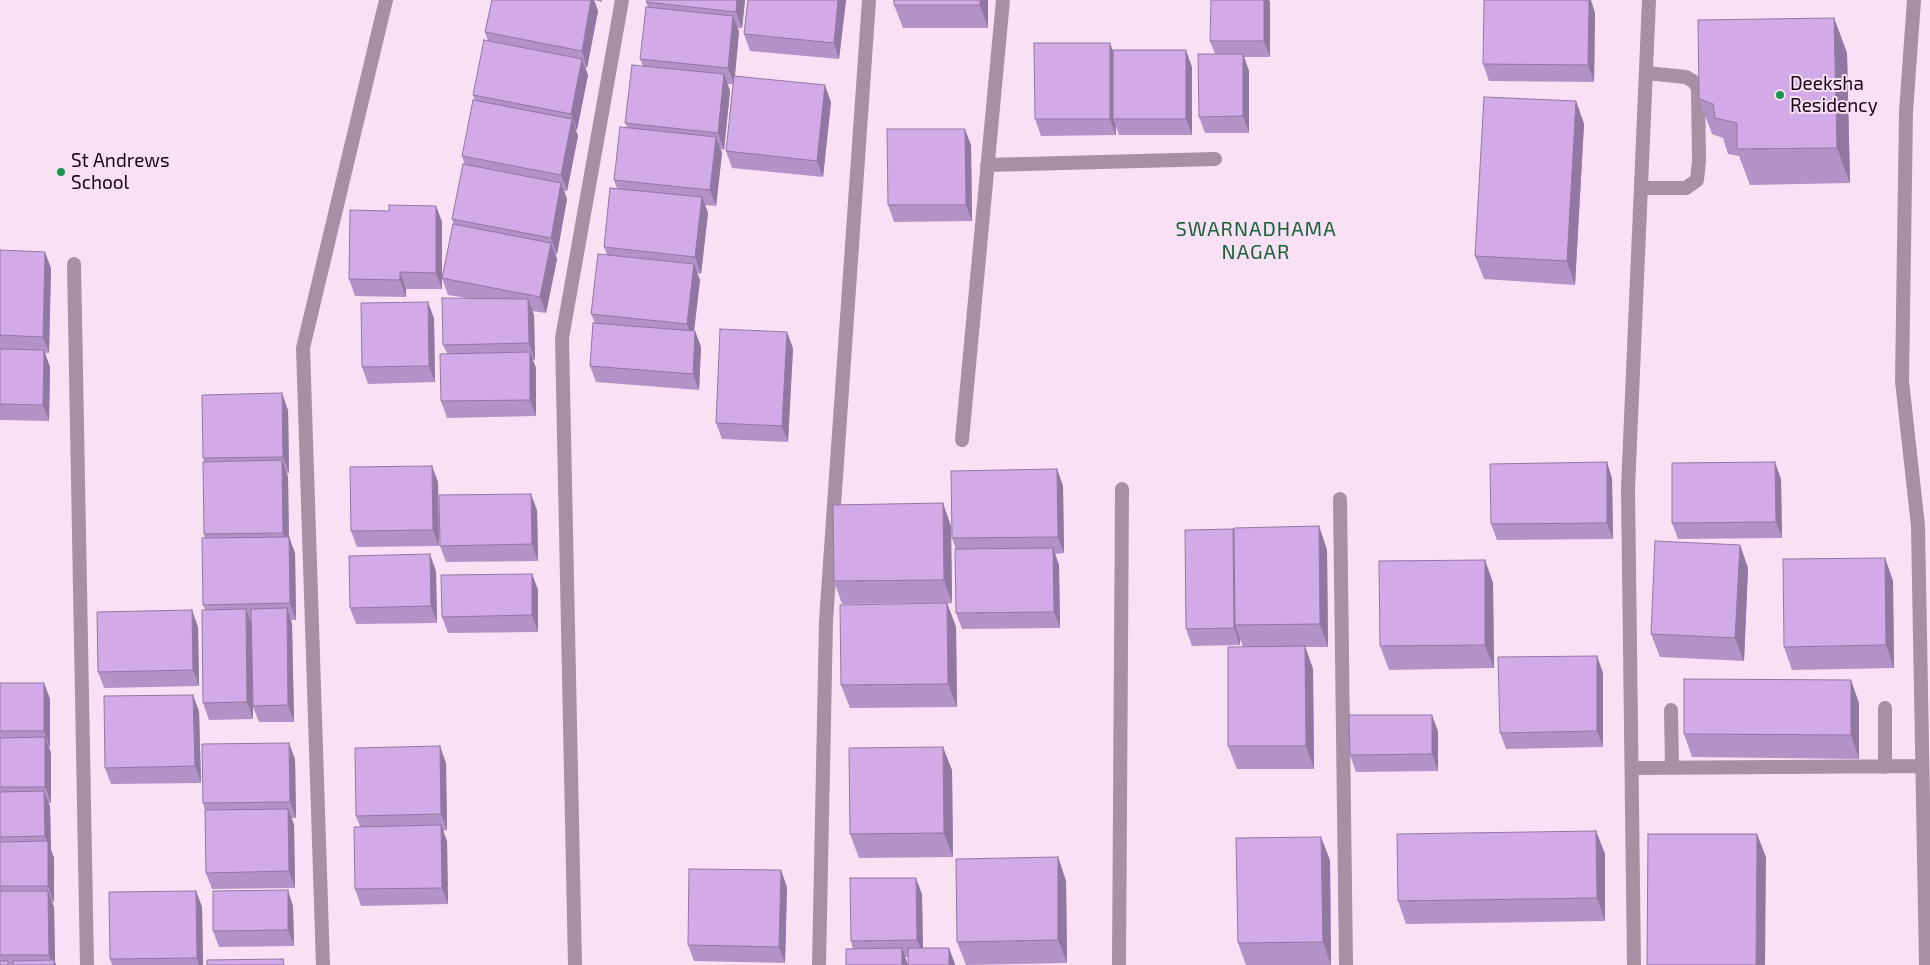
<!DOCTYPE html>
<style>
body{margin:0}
canvas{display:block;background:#f9e0f4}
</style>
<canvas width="1930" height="965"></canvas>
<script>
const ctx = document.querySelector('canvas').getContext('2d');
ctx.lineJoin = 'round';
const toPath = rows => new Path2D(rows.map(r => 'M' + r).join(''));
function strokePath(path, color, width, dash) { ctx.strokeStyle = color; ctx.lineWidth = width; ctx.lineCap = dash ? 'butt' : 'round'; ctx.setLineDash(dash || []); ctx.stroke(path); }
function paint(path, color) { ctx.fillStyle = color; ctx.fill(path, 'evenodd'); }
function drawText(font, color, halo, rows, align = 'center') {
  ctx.font = font + ' "Exo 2",sans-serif'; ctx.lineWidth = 4; ctx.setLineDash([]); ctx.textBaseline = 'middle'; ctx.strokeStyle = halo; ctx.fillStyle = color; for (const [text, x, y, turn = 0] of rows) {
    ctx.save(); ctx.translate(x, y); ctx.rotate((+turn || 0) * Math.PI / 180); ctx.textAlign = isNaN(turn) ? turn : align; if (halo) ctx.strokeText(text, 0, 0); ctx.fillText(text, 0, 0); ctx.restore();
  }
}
const minor = toPath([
 [1914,0,1906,112,1902,381,1918,526,1926,965],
 [987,165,1215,159],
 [1642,188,1686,188,1697,180,1699,161,1698,88,1693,81,1686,77,1646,73],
 [74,264,87,965],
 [962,440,1003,0],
 [1340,499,1346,965],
 [1885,708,1885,767],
 [1671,710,1672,768],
 [1632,768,1922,766],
 [323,965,303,348,386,0],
 [575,965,562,338,622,0],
 [819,965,826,621,869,0],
 [1119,965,1122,489],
 [1634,965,1628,488,1649,0]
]);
const wall = toPath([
 [492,0,602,0,602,2,594,0,598,11,587,68,585,67,588,75,577,130,575,130,578,136,567,191,564,191,567,199,557,254,556,254,557,259,546,313,532,311,534,315,535,360,532,360,536,368,536,416,447,418,441,401,447,353,443,345,467,298,448,295,442,278,454,224,452,219,465,165,462,156,475,101,473,95,488,41,485,32],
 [745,0,742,28,738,28,739,32,735,76,831,102,823,177,732,168,726,151,733,84,728,84,730,91,724,150,720,149,722,153,716,206,705,205,708,213,701,274,697,273,700,280,694,331,695,331,701,347,699,390,596,382,590,366,595,323,591,314,607,255,604,247,617,188,614,180,627,127,625,123,643,66,640,59,648,7,646,2],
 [846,0,839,59,750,51,744,34],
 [894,0,988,0,988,28,903,28,894,5],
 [1270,2,1270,57,1244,57,1249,71,1249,133,1205,133,1199,117,1215,54,1210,41],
 [1595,13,1594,82,1489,81,1483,64],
 [1834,18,1847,53,1850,183,1750,185,1739,156,1728,154,1723,138,1712,134,1699,99],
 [1110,43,1113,53,1192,67,1192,135,1119,135,1116,126,1116,135,1041,136,1035,119],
 [1576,101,1584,124,1575,285,1484,279,1475,256],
 [971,145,972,221,894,222,888,205],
 [436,206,442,222,442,289,406,289,406,297,355,296,349,279,389,211],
 [0,250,51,268,49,353,45,353,50,367,49,421,0,420],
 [434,318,435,382,368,384,362,367],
 [793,348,788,442,722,439,716,423],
 [288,410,289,473,287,473,288,477,289,537,295,553,296,620,291,620,292,624,294,722,259,722,253,707,253,719,209,720,203,703,205,609,203,605,205,538,204,534,204,462,203,458],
 [1607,462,1612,479,1613,539,1497,540,1491,524],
 [1057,469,1063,486,1064,553,1055,554,1059,565,1060,628,962,629,956,613,956,549,952,538],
 [1781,479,1782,538,1678,539,1672,523],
 [438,482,439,546,357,547,351,531],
 [537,510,538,561,446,562,440,546],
 [951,526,952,603,842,604,834,581],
 [1319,526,1327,550,1328,647,1305,647,1313,669,1314,769,1237,769,1228,746,1243,647,1240,639,1240,645,1192,646,1186,629,1233,529],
 [1740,545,1748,568,1744,661,1660,657,1651,634],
 [1885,558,1893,581,1894,668,1792,670,1784,647],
 [1485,560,1493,583,1494,668,1389,670,1380,646],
 [436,571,437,623,356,624,350,608],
 [532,574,538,590,538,632,448,633,442,617],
 [947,603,956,627,957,707,850,708,841,685],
 [198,627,199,686,104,688,98,672],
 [1597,656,1603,673,1603,747,1506,749,1500,733],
 [0,683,44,683,50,699,50,747,49,747,51,753,51,803,49,803,50,807,51,850,54,858,54,902,52,902,54,907,55,962,56,965,0,965],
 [1859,703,1859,759,1692,757,1684,734],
 [199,711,201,783,111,784,105,768],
 [1438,731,1438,771,1356,772,1350,755],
 [295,759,296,818,292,818,294,825,295,888,212,889,206,873,205,810,203,803],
 [446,763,447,830,443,831,447,841,448,904,361,906,355,889,360,826,356,816],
 [952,770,953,857,859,858,850,834],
 [1596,831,1605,854,1605,921,1406,924,1398,901],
 [1058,857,1066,881,1067,963,966,965,957,942],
 [1330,860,1331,965,1246,965,1238,943],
 [787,887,785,963,694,961,688,945],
 [196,891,202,907,203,965,112,965,110,959],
 [922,894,923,948,949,948,955,965,908,965,908,957,905,957,908,965,853,949,851,941],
 [293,906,294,946,219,947,213,931]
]);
const shadedWall = toPath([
 [591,0,594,0,598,11,587,68,582,51],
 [737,0,745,0,742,28,736,12],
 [838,0,846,0,839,59,834,43],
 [980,0,988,0,988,28,980,5],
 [1264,0,1269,0,1270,2,1270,57,1264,41],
 [1589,0,1591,0,1595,13,1594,82,1588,65],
 [733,16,739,32,734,84,728,68],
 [1834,18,1847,53,1850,183,1837,148],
 [1110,43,1116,60,1113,119,1116,126,1116,135,1110,119],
 [1186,50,1192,67,1192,135,1186,119],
 [1243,54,1249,71,1249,133,1243,116],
 [582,59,588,75,577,130,571,114],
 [724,74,730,91,724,150,718,133],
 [825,85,831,102,823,177,817,161],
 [1576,101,1584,124,1575,285,1567,261],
 [572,119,578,136,567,191,561,175],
 [965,129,971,145,972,221,966,205],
 [716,137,722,153,716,206,710,190],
 [561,183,567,199,557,254,551,238],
 [702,197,708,213,701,274,695,257],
 [436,206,442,222,442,289,436,273],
 [551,243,557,259,546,313,540,297],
 [45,252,51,268,49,353,43,337],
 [694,264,700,280,693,340,687,324],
 [400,272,406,289,406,297,400,280],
 [528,299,534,315,535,360,529,343],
 [428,302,434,318,435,382,429,366],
 [695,331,701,347,699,390,693,374],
 [787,332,793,348,788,442,782,426],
 [44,350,50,367,49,421,43,405],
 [530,352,536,368,536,416,530,400],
 [282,393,288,410,289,473,283,457],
 [282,460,288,477,289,549,283,533],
 [1607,462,1612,479,1613,539,1607,523],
 [1775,462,1781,479,1782,538,1776,522],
 [432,466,438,482,439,546,433,530],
 [1057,469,1063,486,1064,553,1058,537],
 [531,494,537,510,538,561,532,544],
 [943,503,951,526,952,603,944,580],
 [1319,526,1327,550,1328,647,1320,624],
 [1233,529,1235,625,1240,639,1240,645,1234,628],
 [289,537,295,553,296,620,290,603],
 [1740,545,1748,568,1744,661,1735,638],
 [1053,548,1059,565,1060,628,1054,612],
 [430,554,436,571,437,623,431,606],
 [1885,558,1893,581,1894,668,1886,645],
 [1485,560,1493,583,1494,668,1485,645],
 [532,574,538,590,538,632,532,615],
 [947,603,956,627,957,707,948,684],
 [287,608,292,624,294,722,288,705],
 [246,609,252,625,253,719,247,702],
 [192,610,198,627,199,686,193,670],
 [1305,646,1313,669,1314,769,1306,746],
 [1597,656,1603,673,1603,747,1597,731],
 [1851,680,1859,703,1859,759,1851,735],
 [44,683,50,699,50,747,44,731],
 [193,695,199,711,201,783,195,766],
 [1432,715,1438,731,1438,771,1432,754],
 [45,737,51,753,51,803,45,787],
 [289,743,295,759,296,818,290,802],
 [440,746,446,763,447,830,441,814],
 [943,747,952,770,953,857,944,833],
 [44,791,50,807,51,850,54,858,54,902,48,886,48,844,45,836],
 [288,809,294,825,295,888,289,871],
 [441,825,447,841,448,904,442,888],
 [1596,831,1605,854,1605,921,1597,898],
 [1757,834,1766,857,1765,965,1756,965],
 [1321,837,1330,860,1331,965,1323,942],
 [1058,857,1066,881,1067,963,1058,940],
 [781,870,787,887,785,963,779,947],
 [916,878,922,894,923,956,917,940],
 [288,890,293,906,294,946,288,930],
 [48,891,54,907,55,962,56,965,53,965,49,955],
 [196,891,202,907,203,965,199,965,197,958],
 [902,948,908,965,902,965],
 [949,948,955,964,955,965,949,965]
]);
const building = toPath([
 [492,0,591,0,582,51,485,32,492,0],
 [647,0,737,0,736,12,646,2,647,0],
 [748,0,838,0,834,43,744,34,748,0],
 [894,0,980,0,980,5,894,5,894,0],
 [1211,0,1264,0,1264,41,1210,41,1211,0],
 [1484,0,1589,0,1588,65,1483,64,1484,0],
 [646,7,733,16,728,68,640,59,646,7],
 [1834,18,1837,148,1737,149,1737,123,1715,118,1713,104,1699,99,1698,20,1834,18],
 [484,40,582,59,571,114,473,95,484,40],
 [1034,43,1110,43,1110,119,1035,119,1034,43],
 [1113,50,1186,50,1186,119,1113,119,1113,50],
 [1198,54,1243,54,1243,116,1199,117,1198,54],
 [632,65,724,74,718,133,625,123,632,65],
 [734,76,825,85,817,161,726,151,734,76],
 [1484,97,1576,101,1567,261,1475,256,1484,97],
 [473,100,572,119,561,175,462,156,473,100],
 [620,127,716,137,710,190,614,180,620,127],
 [887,129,965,129,966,205,888,205,887,129],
 [463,164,561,183,551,238,452,219,463,164],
 [610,188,702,197,695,257,604,247,610,188],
 [389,205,436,206,436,273,400,272,400,280,349,279,350,210,389,211,389,205],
 [453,224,551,243,540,297,442,278,453,224],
 [0,250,45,252,43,337,0,335,0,250],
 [598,254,694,264,687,324,591,314,598,254],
 [442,298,528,299,529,343,443,345,442,298],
 [428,302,429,366,362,367,361,303,428,302],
 [593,323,695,331,693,374,590,366,593,323],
 [720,329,787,332,782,426,716,423,720,329],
 [0,349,44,350,43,405,0,404,0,349],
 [530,352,530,400,441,401,440,354,530,352],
 [282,393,283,457,203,458,202,395,282,393],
 [282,460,283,533,204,534,203,462,282,460],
 [1607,462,1607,523,1491,524,1490,464,1607,462],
 [1775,462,1776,522,1672,523,1672,463,1775,462],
 [432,466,433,530,351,531,350,467,432,466],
 [1057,469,1058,537,952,538,951,471,1057,469],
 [531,494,532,544,440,546,439,495,531,494],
 [943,503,944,580,834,581,833,505,943,503],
 [1319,526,1320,624,1235,625,1234,528,1319,526],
 [1233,529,1234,628,1186,629,1185,530,1233,529],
 [289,537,290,603,203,605,202,538,289,537],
 [1655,541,1740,545,1735,638,1651,634,1655,541],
 [1053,548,1054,612,956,613,955,549,1053,548],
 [430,554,431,606,350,608,349,556,430,554],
 [1885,558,1886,645,1784,647,1783,559,1885,558],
 [1485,560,1485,645,1380,646,1379,561,1485,560],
 [532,574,532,615,442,617,441,575,532,574],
 [947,603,948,684,841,685,840,605,947,603],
 [287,608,288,705,253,706,251,609,287,608],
 [246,609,247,702,203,703,202,610,246,609],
 [192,610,193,670,98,672,97,612,192,610],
 [1305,646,1306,746,1228,746,1228,647,1305,646],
 [1597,656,1597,731,1500,733,1498,657,1597,656],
 [1684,679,1851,680,1851,735,1684,734,1684,679],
 [0,683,44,683,44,731,0,731,0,683],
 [193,695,195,766,105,768,104,696,193,695],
 [1349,715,1432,715,1432,754,1350,755,1349,715],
 [45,737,45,787,0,787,0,738,45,737],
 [289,743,290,802,203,803,202,744,289,743],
 [440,746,441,814,356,816,355,748,440,746],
 [943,747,944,833,850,834,849,748,943,747],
 [44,791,45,836,0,837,0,792,44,791],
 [288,809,289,871,206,873,205,810,288,809],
 [441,825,442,888,355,889,354,827,441,825],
 [1596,831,1597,898,1398,901,1397,834,1596,831],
 [1648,834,1757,834,1756,965,1647,965,1648,834],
 [1321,837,1323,942,1238,943,1236,838,1321,837],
 [48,841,48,886,0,886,0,842,48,841],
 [1058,857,1058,940,957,942,956,859,1058,857],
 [689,869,781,870,779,947,688,945,689,869],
 [850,878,916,878,917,940,851,941,850,878],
 [288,890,288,930,213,931,213,891,288,890],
 [0,891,48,891,49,955,0,955,0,891],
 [196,891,197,958,110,959,109,892,196,891],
 [902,948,902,965,846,965,846,949,902,948],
 [908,948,949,948,949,965,908,965,908,948],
 [283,959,284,965,207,965,207,960,283,959],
 [54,960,54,965,13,965,13,961,54,960],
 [0,961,8,961,8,965,0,965,0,961]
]);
const markers = [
 [1780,95,5,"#199653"],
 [61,172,5,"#199653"]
];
const poiNames = [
 ["Deeksha",1790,84],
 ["Residency",1790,106],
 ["St Andrews",71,161],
 ["School",71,183]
];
const neighbourhoodNames = [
 ["SWARNADHAMA",1256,229],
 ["NAGAR",1256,252]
];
strokePath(minor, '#a98fa3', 14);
paint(wall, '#b492c7');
paint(shadedWall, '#9277a2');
paint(building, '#d1aae7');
strokePath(building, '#9277a2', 1);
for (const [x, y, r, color] of markers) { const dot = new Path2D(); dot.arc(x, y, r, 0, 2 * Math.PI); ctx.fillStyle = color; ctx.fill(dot); strokePath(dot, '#f9e0f4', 2); }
drawText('19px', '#180515', '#f9e0f4', poiNames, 'left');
ctx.letterSpacing = '1px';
drawText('20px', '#176237', '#f9e0f4', neighbourhoodNames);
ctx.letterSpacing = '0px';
</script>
